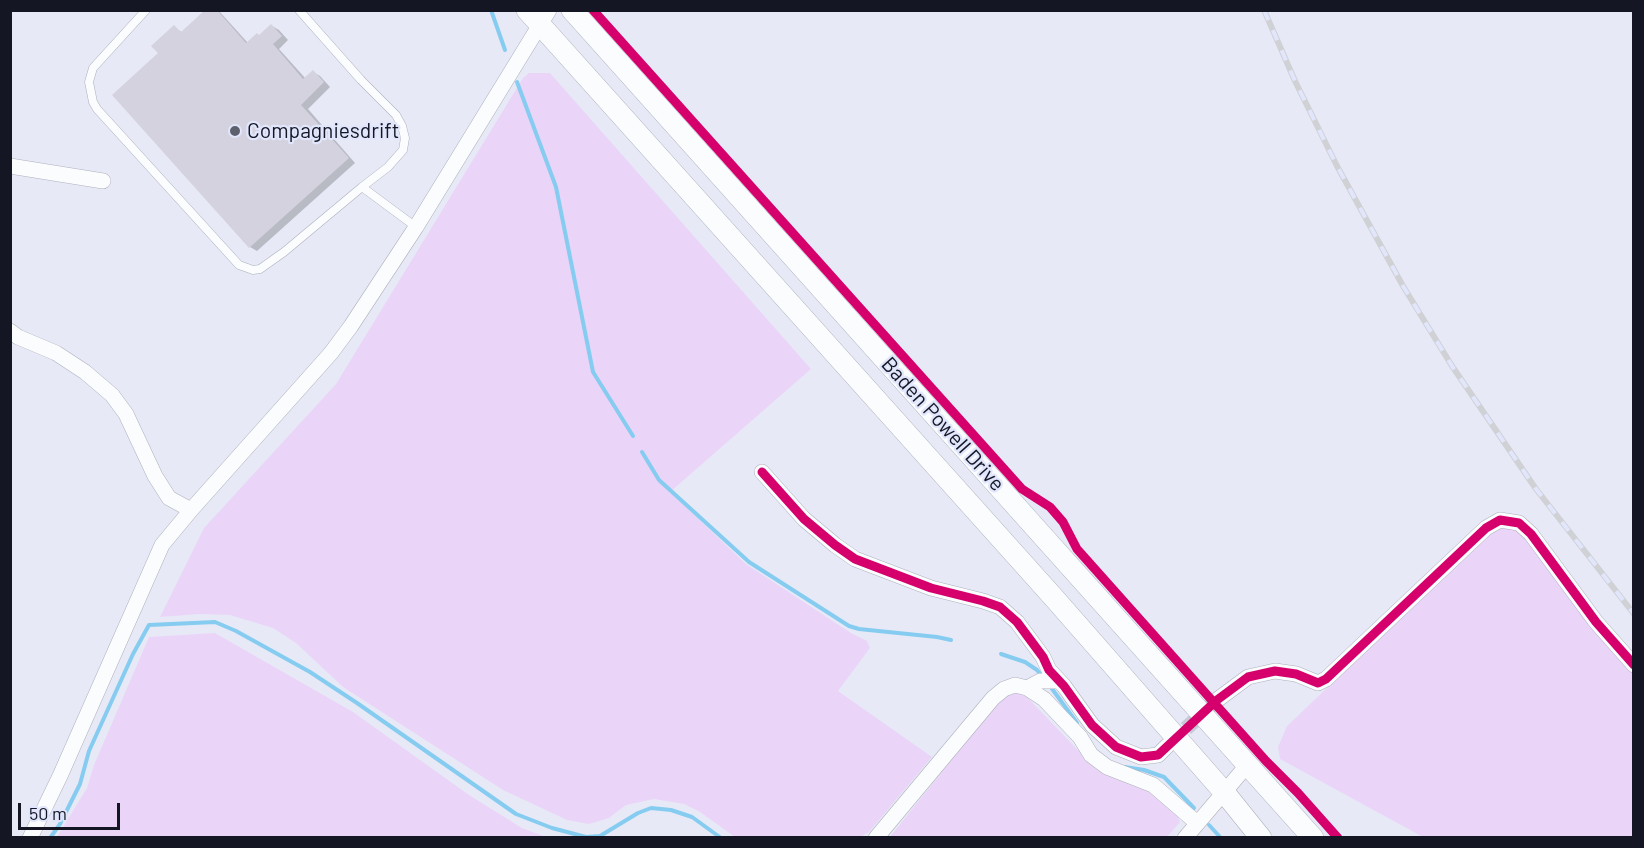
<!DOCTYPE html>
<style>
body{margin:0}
#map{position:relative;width:1644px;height:848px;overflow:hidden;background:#e7eaf6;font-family:Barlow,sans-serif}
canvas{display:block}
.frame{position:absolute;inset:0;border:12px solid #141723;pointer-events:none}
.scale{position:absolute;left:18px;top:803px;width:102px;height:27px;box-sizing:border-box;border:3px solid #141723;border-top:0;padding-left:8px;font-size:18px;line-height:21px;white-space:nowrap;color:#141723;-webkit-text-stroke:4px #e1e6fc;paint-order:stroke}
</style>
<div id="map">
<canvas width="1644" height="848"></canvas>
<div class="frame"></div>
<div class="scale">50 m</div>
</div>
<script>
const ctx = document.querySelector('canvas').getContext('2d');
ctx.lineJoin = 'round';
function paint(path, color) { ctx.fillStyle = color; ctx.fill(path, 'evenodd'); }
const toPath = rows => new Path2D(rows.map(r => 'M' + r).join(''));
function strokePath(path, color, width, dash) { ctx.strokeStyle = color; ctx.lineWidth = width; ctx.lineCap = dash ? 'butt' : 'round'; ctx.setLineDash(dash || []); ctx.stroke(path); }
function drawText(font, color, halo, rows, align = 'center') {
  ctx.font = font + ' Barlow,sans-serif'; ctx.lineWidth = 4.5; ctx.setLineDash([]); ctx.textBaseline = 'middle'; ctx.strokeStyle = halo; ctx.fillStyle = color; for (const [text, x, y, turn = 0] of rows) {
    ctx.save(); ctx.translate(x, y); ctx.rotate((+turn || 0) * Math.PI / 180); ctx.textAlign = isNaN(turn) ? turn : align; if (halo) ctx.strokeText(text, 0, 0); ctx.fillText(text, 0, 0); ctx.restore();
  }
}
const green = toPath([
 [529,73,550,73,811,369,670,492,746,564,851,633,867,641,870,648,838,691,932,757,869,832,860,837,735,837,700,812,684,804,654,799,626,805,609,818,589,824,567,820,503,790,343,687,296,643,273,628,230,615,199,614,160,617,204,528,336,384,523,78],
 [1499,527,1521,530,1594,627,1633,673,1633,837,1423,837,1280,759,1278,747,1287,726,1494,529],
 [215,633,353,712,469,795,522,828,546,837,57,837,87,788,94,765,149,637],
 [1015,692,1027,697,1096,769,1152,793,1177,815,1180,822,1167,837,889,838,1001,698]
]);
const shadow = toPath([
 [207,10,219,11,248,43,260,37,272,26,279,30,288,40,279,49,306,79,313,72,320,76,330,87,308,109,355,163,257,251,250,247,114,95,160,53,174,27,183,33]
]);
const stream = toPath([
 [491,10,505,50],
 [517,82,556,187,593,372,633,436],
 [642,452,659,480,749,562,849,626,859,629,937,637,951,640],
 [1001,654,1025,662,1037,670,1041,675],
 [1050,686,1077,723],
 [1125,767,1144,770,1164,777,1194,808],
 [1209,825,1221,838],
 [50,838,60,824,80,784,89,751,133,654,149,625,215,622,236,631,310,672,357,703,516,814,552,828,586,837,600,836,638,813,651,808,671,810,692,817,721,838]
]);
const building = toPath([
 [205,10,217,10,246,43,257,33,259,35,271,24,282,36,273,44,303,79,313,70,324,82,301,105,349,158,249,248,112,95,158,53,151,46,174,25,181,32]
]);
const streetTunnel = toPath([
 [1169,744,1217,700]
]);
const lane = toPath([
 [146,10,93,68,89,82,93,102,97,109,239,265,253,270,260,269,284,252,362,187],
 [299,10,361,80,396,115,402,126,405,138,403,150,388,167,362,187,416,227]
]);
const street = toPath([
 [10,166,103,181],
 [10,331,18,337,56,353,85,372,112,395,126,414,155,476,169,498,191,510],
 [762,472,804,519,835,545,855,559,931,588,983,601,1000,607,1017,622,1043,657,1049,670,1064,686,1092,725,1116,747,1141,757,1158,755,1167,746],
 [1027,688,1040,681,1059,681],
 [1217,700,1248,677,1275,671,1296,674,1318,683,1326,679,1486,528,1500,520,1519,523,1531,534,1596,622,1634,665],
 [30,838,60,776,162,545,191,510,331,353,351,326,416,227,549,10],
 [876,838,993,698,1004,689,1015,685,1027,688,1044,699,1080,737,1091,755,1107,767,1153,785,1197,823],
 [1185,838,1249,763]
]);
const secondary = toPath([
 [527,10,1055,599,1224,792,1261,838],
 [572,10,1313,838]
]);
const rail = toPath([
 [1264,10,1295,81,1337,166,1403,286,1452,366,1536,489,1634,614]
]);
const cycleway = toPath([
 [593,10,1022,489,1050,507,1063,522,1077,549,1266,761,1298,793,1338,838],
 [762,472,804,519,835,545,855,559,931,588,983,601,1000,607,1017,622,1043,657,1049,670,1064,686,1092,725,1116,747,1141,757,1158,755,1217,700,1248,677,1275,671,1296,674,1318,683,1326,679,1486,528,1500,520,1519,523,1531,534,1596,622,1634,665]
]);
const markers = [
 [235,131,6,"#5e616d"]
];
const poiNames = [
 ["Compagniesdrift",247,131]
];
const streetNames = [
 ["Baden Powell Drive",943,424,48]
];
paint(green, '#ead5f8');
paint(shadow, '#0003');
strokePath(stream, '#86ccf0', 4);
paint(building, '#d3d2de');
strokePath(streetTunnel, '#c7cad6', 15, [15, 8]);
strokePath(lane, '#adb0bb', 9);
strokePath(street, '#adb0bb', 16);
strokePath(secondary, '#adb0bb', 22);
strokePath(lane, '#fbfcfe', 8);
strokePath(street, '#fbfcfe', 15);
strokePath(secondary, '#fbfcfe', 21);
strokePath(rail, '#d0d1d5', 6);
strokePath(rail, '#e1e6fc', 4, [11]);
strokePath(cycleway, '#d6006c', 9);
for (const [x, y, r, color] of markers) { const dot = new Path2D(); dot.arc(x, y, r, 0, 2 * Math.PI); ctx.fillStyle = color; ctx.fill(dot); strokePath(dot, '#e1e6fc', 2); }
drawText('21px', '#141723', '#e1e6fc', poiNames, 'left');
drawText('21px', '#141723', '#e1e6fc', streetNames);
</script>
